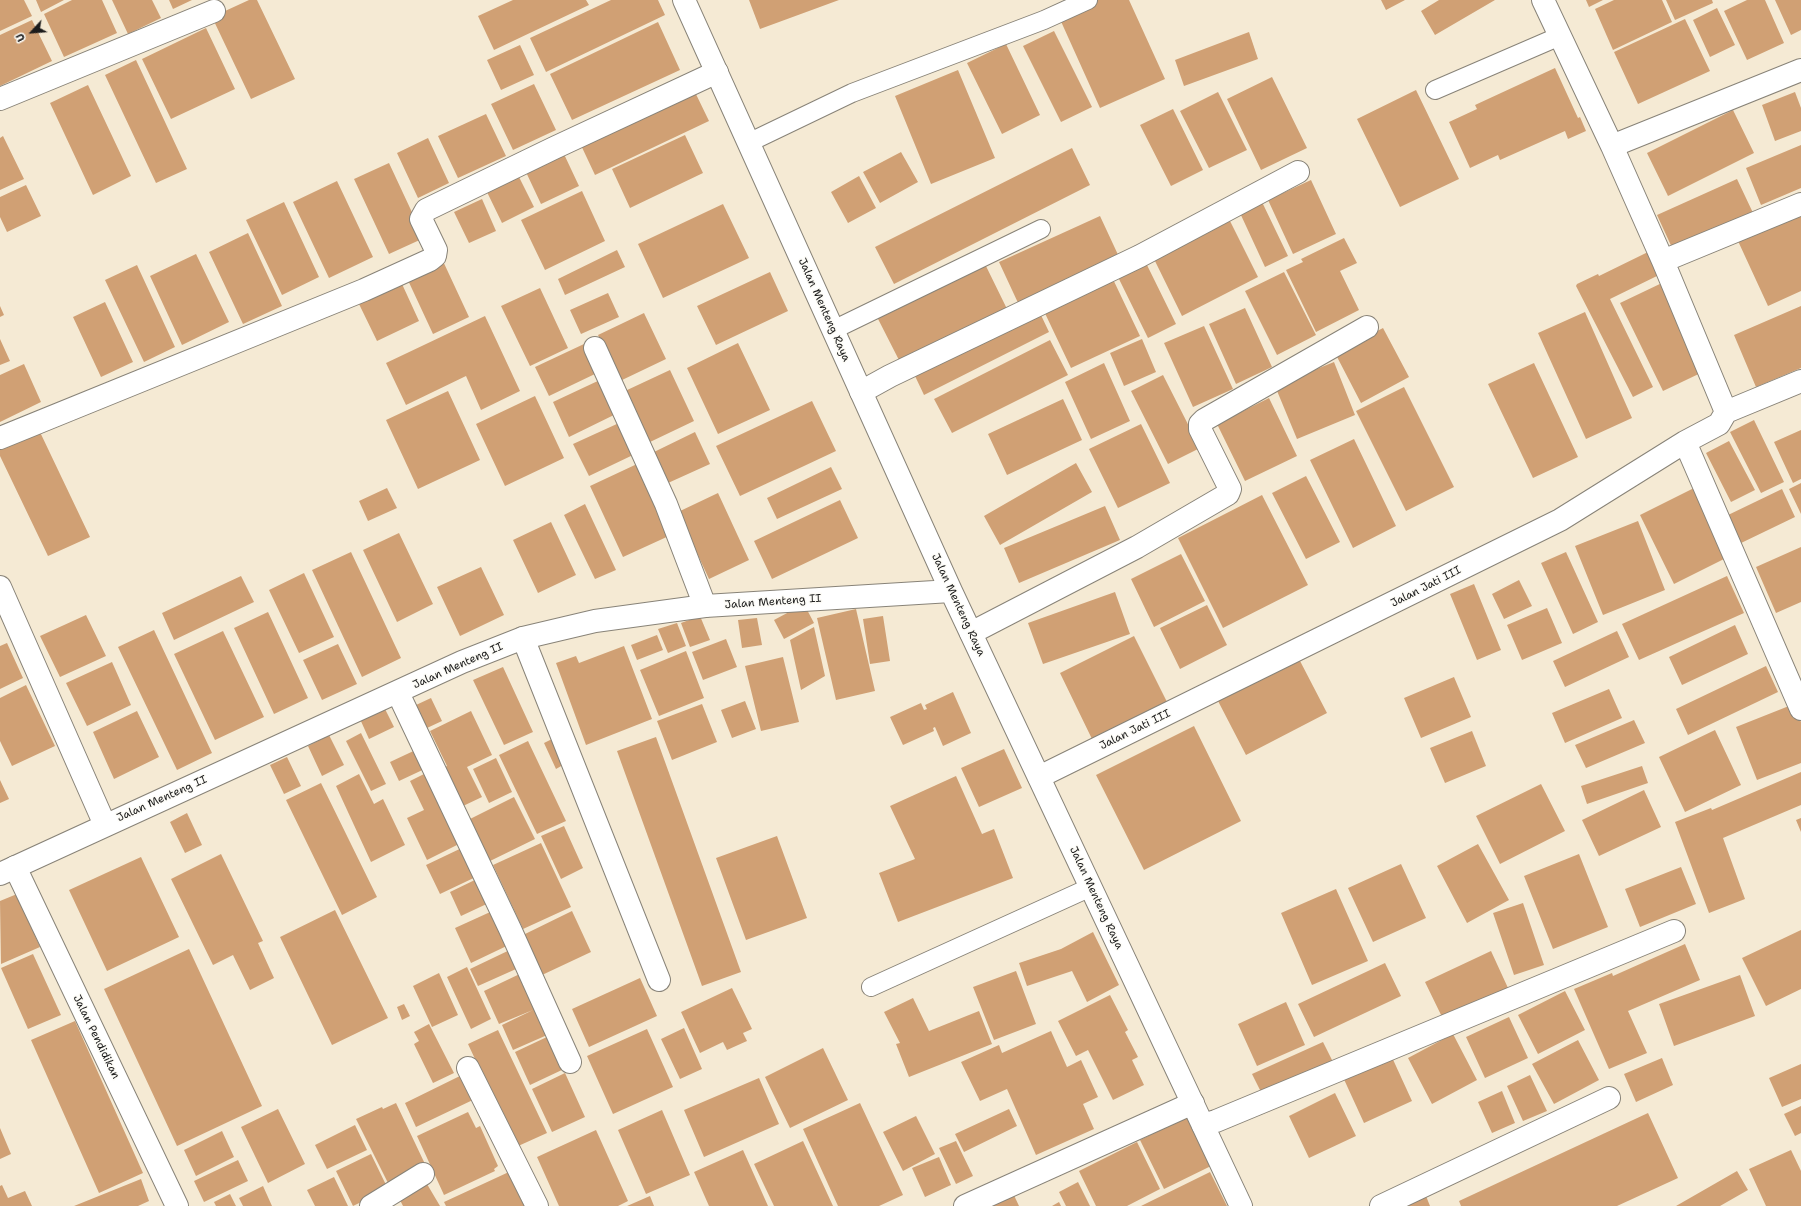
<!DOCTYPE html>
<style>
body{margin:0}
#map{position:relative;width:1801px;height:1206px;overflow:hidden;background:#f5ead4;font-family:"Shantell Sans",sans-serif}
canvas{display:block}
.north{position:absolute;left:12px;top:12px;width:40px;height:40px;-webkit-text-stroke:3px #fdfcf7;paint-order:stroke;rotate:244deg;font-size:11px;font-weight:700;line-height:16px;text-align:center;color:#1c1c1c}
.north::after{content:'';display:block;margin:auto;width:14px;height:18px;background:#1c1c1c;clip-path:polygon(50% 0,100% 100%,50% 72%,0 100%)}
</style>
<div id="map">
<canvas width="1801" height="1206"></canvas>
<div class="north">U</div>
</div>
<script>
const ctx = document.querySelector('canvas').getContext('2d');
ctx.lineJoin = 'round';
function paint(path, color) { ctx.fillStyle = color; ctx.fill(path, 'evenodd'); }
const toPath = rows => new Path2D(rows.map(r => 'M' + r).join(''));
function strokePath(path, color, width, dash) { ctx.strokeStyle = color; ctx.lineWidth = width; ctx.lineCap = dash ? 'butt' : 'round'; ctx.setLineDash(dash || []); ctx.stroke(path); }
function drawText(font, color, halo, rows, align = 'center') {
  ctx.font = font + ' "Shantell Sans",sans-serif'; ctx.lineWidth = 3; ctx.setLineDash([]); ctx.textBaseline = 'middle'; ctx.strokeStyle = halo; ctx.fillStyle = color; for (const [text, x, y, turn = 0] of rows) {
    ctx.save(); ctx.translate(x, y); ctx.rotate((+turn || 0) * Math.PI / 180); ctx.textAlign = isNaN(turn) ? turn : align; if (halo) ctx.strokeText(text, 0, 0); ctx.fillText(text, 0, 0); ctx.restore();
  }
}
const building = toPath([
 [0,0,24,0,32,16,0,31],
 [36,0,64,0,41,12],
 [72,0,102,0,117,33,64,57,44,14],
 [112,0,152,0,161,18,128,34],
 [169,0,192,0,173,9],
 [249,0,257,0,295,79,251,99,212,17],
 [513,0,586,0,589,5,494,50,478,16],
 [611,0,658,0,665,15,546,72,530,38],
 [749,0,839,0,760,29],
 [1098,0,1129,0,1165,79,1100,108,1059,17],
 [1381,0,1405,0,1386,10],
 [1439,0,1495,0,1435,35,1421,11],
 [1586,0,1603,0,1589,7],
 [1614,0,1662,0,1672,22,1613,50,1595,9],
 [1666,0,1712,0,1713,3,1675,20],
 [1747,0,1765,0,1784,43,1747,60,1724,11],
 [1775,0,1801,0,1801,30,1791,35],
 [1717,8,1735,45,1710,57,1693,20],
 [1685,19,1710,71,1638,104,1614,52],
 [32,20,52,61,0,86,0,35],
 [658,22,680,70,572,120,550,74],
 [206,28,235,89,171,119,142,59],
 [1054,31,1092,107,1061,122,1023,46],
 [1249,32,1258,59,1184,86,1175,60],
 [1006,44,1040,115,1002,134,967,63],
 [520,45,534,75,501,90,487,60],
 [136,60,187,169,156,183,105,75],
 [1555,68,1578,118,1580,117,1586,131,1568,139,1565,131,1500,160,1498,155,1470,168,1449,122,1477,109,1475,105],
 [958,70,995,158,931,184,895,96],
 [1272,77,1307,148,1261,170,1227,99],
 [534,84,556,130,513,150,491,104],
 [88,85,131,176,93,195,50,103],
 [693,88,709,121,595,175,579,141],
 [1416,90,1459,179,1400,207,1357,119],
 [1218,92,1247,150,1209,168,1180,111],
 [1795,92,1801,108,1801,131,1775,141,1762,105],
 [1173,109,1203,170,1171,186,1140,125],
 [1733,110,1754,153,1668,196,1647,153],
 [486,114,506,156,458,178,438,136],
 [685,135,703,173,630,208,612,169],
 [3,136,24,179,0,190,0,138],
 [428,138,449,183,418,198,397,153],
 [1801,145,1801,188,1761,205,1746,168],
 [1072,148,1090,185,894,284,875,247],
 [563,152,579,186,541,204,525,170],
 [901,152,918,182,880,203,863,172],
 [389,163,424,238,389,254,354,179],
 [859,176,876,208,848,223,831,192],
 [519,177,534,207,502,223,487,192],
 [1737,179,1754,215,1674,252,1657,215],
 [1311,180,1336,234,1293,254,1268,200],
 [337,181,373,257,329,278,293,202],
 [26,185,41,216,7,232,0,217,0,197],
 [582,191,605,241,545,270,521,220],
 [482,199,496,231,469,243,454,212],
 [284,202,319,277,282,295,246,220],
 [1262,202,1288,256,1265,267,1240,213],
 [723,204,749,258,663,298,638,244],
 [1801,214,1801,291,1768,306,1738,241],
 [1100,216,1120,259,1019,305,999,262],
 [1230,221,1258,277,1182,316,1154,259],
 [248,233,282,306,243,324,209,252],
 [1344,238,1357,263,1340,271,1359,310,1316,332,1286,270,1303,262,1301,259],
 [617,250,625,267,565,295,558,279],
 [1648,252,1659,275,1610,299,1653,387,1633,397,1576,286,1577,284,1598,274,1599,276],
 [196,254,229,322,182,345,150,276],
 [442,259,469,317,433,334,406,276],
 [984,262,1008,311,901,364,876,315],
 [1146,263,1176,324,1148,338,1118,277],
 [137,265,175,347,144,362,105,280],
 [770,272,788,311,716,345,697,306],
 [1284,272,1316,335,1277,355,1245,291],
 [1111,275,1140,336,1071,368,1042,307],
 [1664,282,1707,370,1663,391,1620,303],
 [402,284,419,321,377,341,359,304],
 [540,288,568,348,530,366,501,306],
 [608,293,619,317,581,334,570,310],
 [105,302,133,362,101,377,73,317],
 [0,306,4,315,0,317],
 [1801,306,1801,368,1756,387,1734,335],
 [1245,308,1272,367,1236,384,1209,324],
 [1585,312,1632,418,1586,439,1538,333],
 [644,313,666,359,620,381,598,335],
 [1040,313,1049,332,924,395,915,376],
 [485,316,520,391,481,410,466,376,406,405,386,363],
 [1204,326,1233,389,1193,407,1164,343],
 [1383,328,1409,377,1361,403,1335,353],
 [0,339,10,361,0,365],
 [1142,339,1156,372,1124,386,1110,353],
 [1050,340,1068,375,952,433,934,399],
 [738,343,770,410,718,434,687,368],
 [584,344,597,373,549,396,535,367],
 [1334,362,1355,415,1297,439,1275,386],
 [1104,363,1130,421,1091,439,1065,382],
 [1534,363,1578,457,1533,478,1488,384],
 [24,364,41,402,0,422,0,375],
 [670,370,694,421,650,442,625,391],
 [1163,375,1200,448,1168,464,1131,391],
 [602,379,618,413,569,437,553,402],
 [1404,387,1454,487,1406,511,1356,411],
 [448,391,480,460,418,489,386,420],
 [535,396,564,458,505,486,476,424],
 [1269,398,1297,456,1245,481,1217,424],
 [1063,399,1082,440,1007,475,988,434],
 [812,401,836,451,740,496,716,446],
 [1754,420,1784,482,1761,493,1730,432],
 [619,423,633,455,589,476,573,444],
 [1141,424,1170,483,1118,508,1089,449],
 [39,430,90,537,48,556,0,456,0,448],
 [1801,430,1801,479,1793,483,1774,442],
 [695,432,710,464,668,483,654,452],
 [1354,439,1396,526,1353,548,1310,460],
 [1729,441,1755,490,1731,502,1706,453],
 [1076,463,1092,492,1000,545,984,516],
 [637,464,671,535,623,557,590,486],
 [831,467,842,489,777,519,767,498],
 [1306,476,1340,542,1306,559,1272,493],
 [1801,483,1801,514,1789,489],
 [387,488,397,508,368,521,359,501],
 [1694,488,1728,557,1674,584,1640,515],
 [1782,489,1795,517,1739,544,1726,516],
 [718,493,749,560,709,579,678,512],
 [1262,495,1308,585,1223,628,1178,538],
 [840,500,858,538,772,579,754,541],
 [585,504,616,570,595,579,564,515],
 [1105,506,1120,540,1019,583,1004,548],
 [1638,521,1665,590,1603,615,1575,546],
 [551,522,576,575,538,593,513,540],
 [399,533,433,604,397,622,363,550],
 [1801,547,1801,602,1776,613,1756,567],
 [351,552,401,658,362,677,312,570],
 [1566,552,1598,622,1573,634,1541,563],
 [1181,554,1205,601,1154,627,1131,579],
 [481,567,504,615,460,636,437,587],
 [304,573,334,637,299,653,269,590],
 [241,576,254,602,174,640,162,613],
 [1727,576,1744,613,1639,660,1622,624],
 [1519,580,1532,606,1504,619,1492,594],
 [1474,584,1501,650,1477,660,1450,594],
 [1115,592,1130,634,1043,664,1028,623],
 [804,604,814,623,784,639,774,620],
 [1207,605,1227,645,1180,669,1160,628],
 [1547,608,1562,643,1522,660,1507,625],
 [856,609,875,691,836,700,817,618],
 [268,612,308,698,274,714,234,628],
 [86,615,106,656,60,677,40,636],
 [700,616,710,640,690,647,681,623],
 [883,616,890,661,870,664,863,619],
 [757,618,762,645,742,648,738,620],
 [677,623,686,646,668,653,658,629],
 [1735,625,1748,654,1682,685,1669,657],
 [814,627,825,676,801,690,790,640],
 [154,630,212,753,177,770,118,647],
 [223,631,264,717,215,740,174,654],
 [1617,631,1629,657,1565,687,1553,661],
 [657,635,663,650,637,660,631,645],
 [1134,636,1167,702,1092,739,1060,673],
 [726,639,737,667,703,680,692,652],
 [7,643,23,678,0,689,0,646],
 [338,644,357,684,322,700,303,660],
 [624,646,652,719,586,745,556,663,576,656,579,663],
 [686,651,704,698,659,716,640,670],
 [783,657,799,722,761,731,745,666],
 [1299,659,1327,713,1246,755,1218,701],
 [112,662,131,705,87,726,66,683],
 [1766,666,1778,692,1688,735,1676,709],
 [503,667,533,732,504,745,473,680],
 [1454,677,1471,717,1421,738,1404,698],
 [26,685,55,746,12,766,0,741,0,698],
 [1609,689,1622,718,1565,743,1552,713],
 [953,692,971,733,943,746,935,727,933,728,934,731,903,745,890,717,921,703,924,710,927,709,925,705],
 [431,698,442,721,427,728,416,705],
 [745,701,756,729,732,738,721,710],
 [702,704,717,742,672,760,657,721],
 [1794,704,1801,722,1801,763,1757,780,1736,727],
 [384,707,394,727,369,739,360,719],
 [137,711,159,757,114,779,93,732],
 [471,711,492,755,467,767,482,797,463,806,445,767,447,766,430,731],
 [1634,720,1645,743,1586,768,1575,745],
 [1194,726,1241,821,1144,870,1096,775],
 [1715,730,1741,785,1685,812,1659,757],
 [1472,731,1486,766,1445,783,1430,748],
 [361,733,386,784,371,791,346,741],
 [329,735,344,765,322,776,308,746],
 [558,736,570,761,556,769,544,743],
 [656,737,741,972,702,986,617,751],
 [528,741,566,821,537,834,499,755],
 [422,747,431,766,399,781,390,762],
 [1004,749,1022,788,979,807,961,768],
 [287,757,301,786,284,794,270,765],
 [496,758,512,792,489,803,473,769],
 [1642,766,1648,783,1587,804,1581,786],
 [430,771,465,841,427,860,407,818,424,810,410,781],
 [1801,772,1801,805,1723,838,1745,899,1709,913,1675,822,1711,808,1712,810],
 [359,774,374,804,383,799,405,845,371,862,336,786],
 [956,776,982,834,994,829,1013,878,898,922,879,873,915,859,890,806],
 [0,780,9,799,0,803],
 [321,783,377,897,342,915,286,800],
 [1541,784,1565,831,1500,864,1476,816],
 [1644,790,1661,827,1599,856,1582,820],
 [514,797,535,839,488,862,468,820],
 [187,813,202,845,185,853,170,822],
 [1801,818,1801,832,1796,820],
 [564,826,583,868,561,879,541,836],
 [777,836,807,918,746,940,716,858],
 [541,843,571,907,523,929,493,865],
 [1478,844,1509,900,1467,923,1437,866],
 [468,845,482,874,440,894,426,865],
 [221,854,263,941,258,943,274,978,250,990,233,955,213,965,171,879],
 [1579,854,1608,927,1553,949,1524,876],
 [141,857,179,937,107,971,69,890],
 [1401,864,1426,918,1373,942,1348,888],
 [1681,867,1696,904,1640,927,1625,889],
 [481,877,493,901,461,916,450,892],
 [1336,889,1368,961,1312,985,1281,913],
 [17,894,40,947,1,964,0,901],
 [1523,903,1544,965,1514,975,1493,913],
 [499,908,515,942,471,963,455,928],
 [335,910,388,1018,332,1045,280,937],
 [572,911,591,952,542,975,523,935],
 [1801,930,1801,989,1766,1006,1742,958],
 [1093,932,1119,985,1087,1002,1072,971,1027,986,1019,963,1061,949],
 [1685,944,1700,980,1628,1011,1647,1053,1609,1069,1574,989,1612,973,1613,976],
 [516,947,525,965,478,986,470,969],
 [189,949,262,1106,177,1146,104,989],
 [1491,951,1508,988,1443,1019,1425,982],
 [33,954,61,1015,28,1029,1,968],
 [1385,963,1401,996,1314,1037,1298,1004],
 [467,967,491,1019,471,1029,447,977],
 [526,971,554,1032,513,1050,502,1025,533,1010,499,1024,484,991],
 [1016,971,1036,1024,994,1040,973,987],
 [439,973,458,1015,432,1027,413,986],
 [1740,975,1755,1016,1674,1046,1659,1004],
 [640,978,657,1016,589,1047,572,1009],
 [732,988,752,1029,743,1033,747,1041,727,1050,723,1042,700,1053,681,1012],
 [1565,991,1585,1030,1538,1054,1518,1015],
 [1110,995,1128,1030,1125,1032,1138,1057,1132,1060,1144,1085,1113,1100,1088,1050,1076,1056,1058,1021],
 [913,998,929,1031,979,1011,992,1044,909,1077,896,1044,900,1043,884,1012],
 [1286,1002,1305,1045,1257,1066,1238,1024],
 [404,1004,410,1016,402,1020,397,1007],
 [1509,1017,1528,1058,1485,1078,1466,1037],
 [75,1021,143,1173,99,1193,31,1040],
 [429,1024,454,1073,433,1083,414,1044,419,1041,414,1032],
 [684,1028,702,1069,680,1079,661,1039],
 [647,1029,673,1087,613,1114,587,1056],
 [498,1030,547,1133,516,1147,468,1044],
 [1051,1031,1067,1067,1081,1060,1098,1097,1083,1104,1094,1129,1036,1155,1007,1089,980,1101,961,1062,999,1045,1002,1053],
 [1453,1034,1477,1080,1432,1104,1408,1058],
 [549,1036,564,1069,530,1085,515,1052],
 [1578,1040,1599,1080,1554,1104,1532,1064],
 [1323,1042,1333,1062,1262,1094,1252,1074],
 [823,1048,848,1100,790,1128,765,1077],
 [1390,1053,1412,1101,1364,1123,1342,1075],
 [1662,1058,1673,1085,1636,1102,1624,1074],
 [1801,1064,1801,1099,1782,1107,1769,1078],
 [466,1073,477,1098,416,1127,405,1103],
 [565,1073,585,1117,552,1132,532,1089],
 [1530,1075,1547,1111,1523,1121,1507,1086],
 [759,1078,779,1124,704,1157,684,1110],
 [1502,1091,1515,1123,1492,1133,1478,1102],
 [1335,1093,1356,1136,1309,1158,1289,1116],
 [396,1103,425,1164,412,1170,391,1189,356,1119,382,1107,383,1109],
 [860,1103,903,1195,879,1206,838,1206,803,1129],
 [1801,1106,1801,1133,1795,1136,1784,1114],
 [278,1109,305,1164,268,1183,241,1127],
 [1009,1109,1017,1126,964,1152,955,1134],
 [662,1110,690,1175,646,1194,618,1130],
 [468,1112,476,1128,480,1126,498,1166,494,1169,495,1171,444,1195,417,1136],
 [1648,1113,1678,1178,1617,1206,1461,1206,1459,1201],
 [916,1116,935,1154,903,1171,883,1132],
 [1187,1117,1211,1166,1164,1189,1140,1140],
 [355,1125,367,1150,327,1169,315,1145],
 [0,1128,11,1154,0,1159],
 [596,1130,628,1201,618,1206,559,1206,537,1157],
 [222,1131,234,1157,196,1176,184,1150],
 [803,1141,833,1206,774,1206,754,1164],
 [956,1141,973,1176,956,1184,939,1148],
 [1137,1142,1160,1189,1127,1206,1096,1206,1079,1171],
 [743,1150,768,1206,709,1206,694,1172],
 [1791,1150,1801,1171,1801,1206,1766,1206,1749,1169],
 [371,1154,388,1189,353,1206,336,1171],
 [939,1157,951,1185,925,1197,912,1168],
 [238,1160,248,1181,204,1202,194,1181],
 [511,1171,527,1206,446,1206,444,1202],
 [1737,1171,1748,1190,1720,1206,1676,1206],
 [1210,1172,1227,1206,1141,1206],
 [334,1177,348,1206,315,1206,307,1190],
 [141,1179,149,1201,138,1206,74,1206],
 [424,1179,440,1206,403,1206,397,1194],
 [1078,1182,1090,1206,1066,1206,1059,1192],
 [2,1185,8,1198,25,1191,32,1206,0,1206,0,1186],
 [263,1186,272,1206,243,1206,239,1198],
 [1012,1191,1019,1206,983,1206],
 [230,1194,236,1206,216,1206,214,1202],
 [650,1196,654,1206,627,1206],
 [1426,1196,1430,1206,1402,1206],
 [1059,1202,1061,1206,1052,1206]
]);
const service = toPath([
 [1435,90,1560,36],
 [748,143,852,93,1044,20,1088,0],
 [833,330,1041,229],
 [871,987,1091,887]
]);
const minor = toPath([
 [1543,0,1612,146,1663,261,1726,412],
 [0,99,214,11],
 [1612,146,1801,70],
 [1663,261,1801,204],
 [595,348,666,504,705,606],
 [861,392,890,376,1140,256,1298,172],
 [0,438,364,290,430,260,435,256,436,250,421,219,426,210,554,148,717,72],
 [1685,442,1801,709],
 [0,587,105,825],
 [971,633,1137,547,1228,494,1230,489,1200,429,1200,424,1204,420,1367,327],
 [523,638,659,980],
 [398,693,510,929,570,1062],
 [1039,777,1560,520,1685,442,1719,424,1726,412,1801,381],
 [15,867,177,1206],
 [468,1068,537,1206],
 [1203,1125,1216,1121,1674,931],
 [371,1206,423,1174],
 [965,1206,1193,1103],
 [1381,1206,1609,1098]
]);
const tertiary = toPath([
 [684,0,951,591,1241,1206],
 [0,874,462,662,523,638,595,621,705,606,951,591]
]);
const streetNames = [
 ["Jalan Menteng Raya",824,310,66],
 ["Jalan Jati III",1426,587,-27],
 ["Jalan Menteng II",773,602,-4],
 ["Jalan Menteng Raya",958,605,65],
 ["Jalan Menteng II",458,666,-24],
 ["Jalan Jati III",1135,730,-26],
 ["Jalan Menteng II",162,799,-24],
 ["Jalan Menteng Raya",1096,898,65],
 ["Jalan Pendidikan",96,1037,64]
];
paint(building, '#d0a074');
strokePath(service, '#888378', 20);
strokePath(minor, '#888378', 24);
strokePath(tertiary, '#888378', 24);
strokePath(service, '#fff', 18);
strokePath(minor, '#fff', 22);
strokePath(tertiary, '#fff', 22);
drawText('11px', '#1c1c1c', '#fdfcf7', streetNames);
</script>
